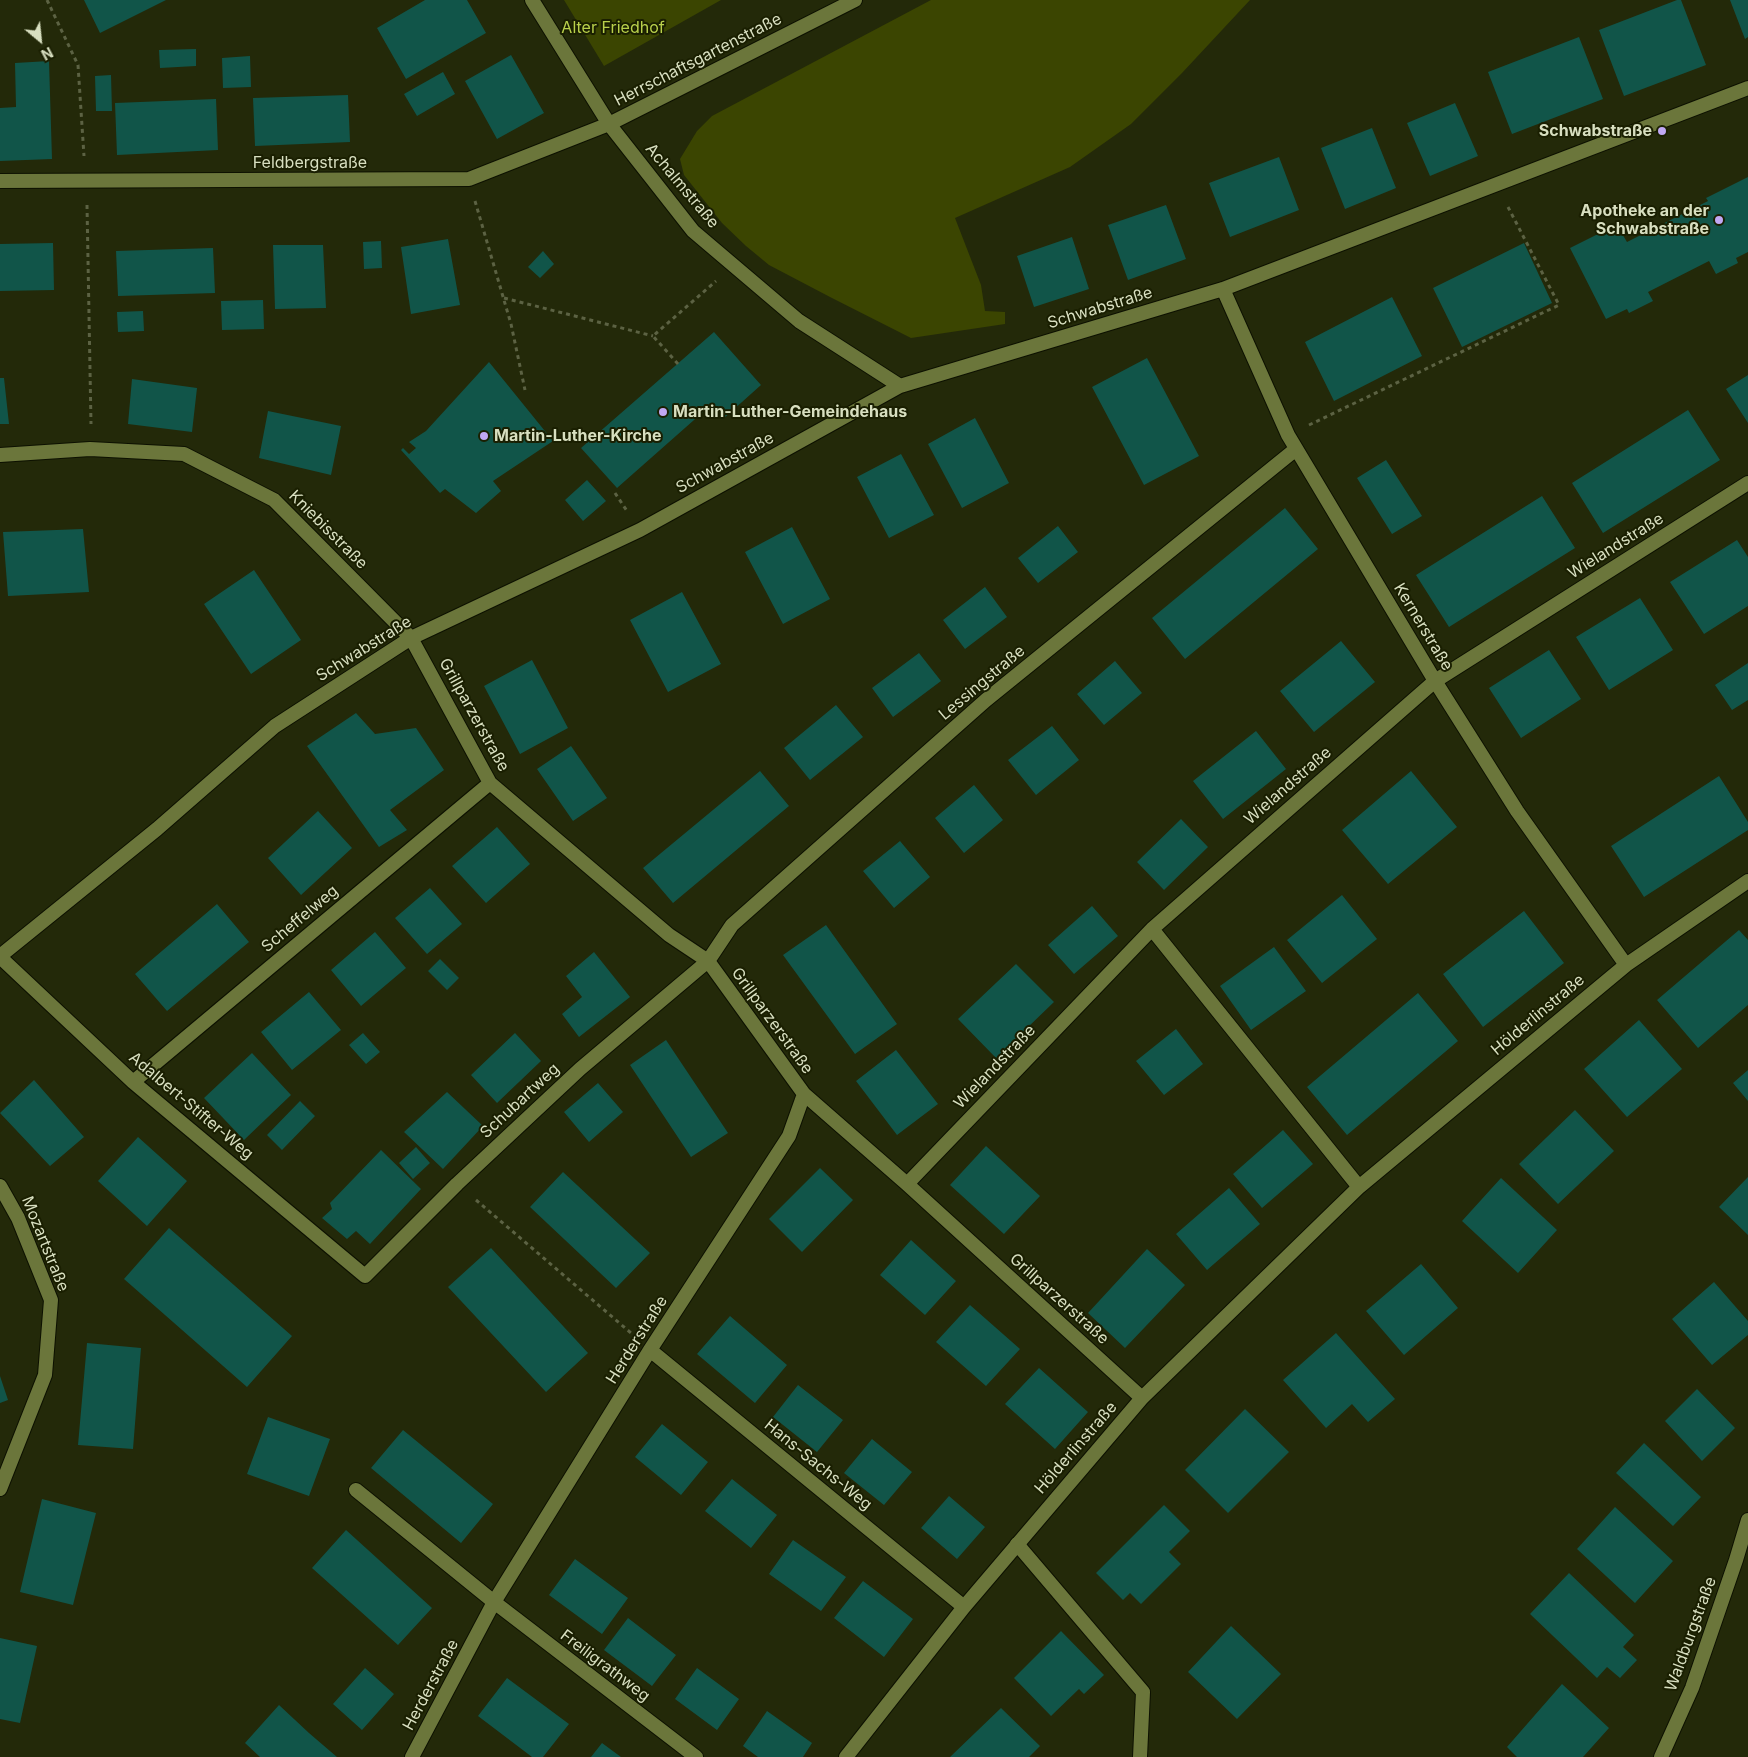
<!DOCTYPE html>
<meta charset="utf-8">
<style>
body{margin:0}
#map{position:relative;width:1748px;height:1757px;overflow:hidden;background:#232909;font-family:Inter,sans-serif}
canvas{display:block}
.north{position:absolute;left:15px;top:15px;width:50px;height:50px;-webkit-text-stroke:4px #1a1f01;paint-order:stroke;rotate:152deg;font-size:14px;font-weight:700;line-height:20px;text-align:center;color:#d8dfc0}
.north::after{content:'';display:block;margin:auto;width:18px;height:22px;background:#d8dfc0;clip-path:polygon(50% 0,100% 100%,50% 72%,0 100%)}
</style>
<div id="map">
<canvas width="1748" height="1757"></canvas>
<div class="north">N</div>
</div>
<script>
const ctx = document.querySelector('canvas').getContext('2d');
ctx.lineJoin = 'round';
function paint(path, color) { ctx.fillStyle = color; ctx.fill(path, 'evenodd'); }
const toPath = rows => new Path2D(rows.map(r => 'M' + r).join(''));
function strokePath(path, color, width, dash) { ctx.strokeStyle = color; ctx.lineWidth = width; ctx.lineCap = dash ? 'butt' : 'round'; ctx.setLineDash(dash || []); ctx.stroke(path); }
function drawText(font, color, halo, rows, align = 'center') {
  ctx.font = font + ' Inter,sans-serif'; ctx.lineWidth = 4; ctx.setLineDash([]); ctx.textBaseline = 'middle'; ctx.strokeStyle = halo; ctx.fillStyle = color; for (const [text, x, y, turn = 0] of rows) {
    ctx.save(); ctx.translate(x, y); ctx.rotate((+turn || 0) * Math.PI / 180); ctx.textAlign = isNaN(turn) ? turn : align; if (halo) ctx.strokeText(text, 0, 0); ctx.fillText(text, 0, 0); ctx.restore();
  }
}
const green = toPath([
 [564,0,721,0,604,66],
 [931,0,1250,0,1182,73,1131,124,1070,167,955,218,981,285,985,311,1005,312,1005,324,911,338,830,297,769,265,746,246,722,223,684,175,680,159,697,131,712,116]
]);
const building = toPath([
 [84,0,166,0,100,33],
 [425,0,467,0,486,33,406,79,377,28],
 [1677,0,1681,0,1706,65,1624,96,1599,30],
 [1730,0,1748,0,1748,37,1745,39],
 [1579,37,1603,99,1512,134,1488,72],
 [196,49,196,66,160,68,159,50],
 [511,55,544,113,497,139,465,81],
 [250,56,251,87,223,88,222,58],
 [49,61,52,159,0,161,0,108,16,107,15,63],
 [443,72,455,94,417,116,404,94],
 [111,75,112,111,96,111,95,76],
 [348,95,350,142,255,146,253,98],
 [216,99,218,150,117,155,115,103],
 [1455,103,1478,156,1430,176,1407,123],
 [1372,128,1396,188,1345,209,1321,148],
 [1279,157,1299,210,1230,237,1209,183],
 [1748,177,1748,252,1736,258,1738,263,1716,274,1709,261,1648,292,1653,301,1629,313,1627,309,1606,319,1570,248,1614,226,1618,234,1621,232,1627,242,1708,201,1706,198],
 [1166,205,1186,259,1128,280,1108,225],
 [1072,237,1089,289,1034,307,1017,256],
 [448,239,460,305,411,314,401,247],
 [381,241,382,268,364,269,363,242],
 [53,243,54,290,0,291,0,244],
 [1524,243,1552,303,1462,347,1433,288],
 [273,245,323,245,326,308,275,309],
 [213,248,215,293,118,296,116,251],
 [543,251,554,264,540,278,528,267],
 [1392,297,1422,356,1334,401,1305,342],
 [263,300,264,329,222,330,221,301],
 [143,311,144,331,118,332,117,312],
 [714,332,761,385,723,419,711,405,617,488,581,448],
 [1147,358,1199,456,1144,485,1092,387],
 [489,362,553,441,493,481,501,491,476,513,445,489,440,493,401,450,403,448,409,454,416,448,409,442,426,431],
 [1748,375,1748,423,1726,389],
 [0,378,4,378,9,424,0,424],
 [132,379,197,388,192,432,128,424],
 [1688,410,1720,460,1603,533,1572,483],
 [268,411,341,426,331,475,259,458],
 [975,418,1009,483,962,508,928,444],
 [901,454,934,515,889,538,857,477],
 [1386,460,1422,516,1392,534,1357,478],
 [587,480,606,501,583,521,565,500],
 [1542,496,1575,548,1449,627,1416,575],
 [1285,508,1318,549,1185,659,1152,618],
 [1058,526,1078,552,1038,583,1018,558],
 [792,527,830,599,783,624,745,552],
 [83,529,89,592,8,596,3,532],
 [1737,540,1748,557,1748,606,1704,634,1670,582],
 [254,570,301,640,251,674,204,604],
 [985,587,1007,617,965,649,943,620],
 [682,592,721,664,668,692,630,620],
 [1640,598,1673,650,1609,690,1576,637],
 [1341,641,1375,682,1314,732,1280,691],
 [1549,650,1581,699,1521,738,1489,688],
 [919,653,941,681,893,717,872,688],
 [532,660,568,728,520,754,484,686],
 [1115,661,1142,693,1104,725,1077,694],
 [1748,663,1748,700,1732,710,1715,685],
 [836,705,863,737,810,780,784,748],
 [356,713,375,734,416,728,444,770,390,810,407,830,379,847,307,746],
 [1052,726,1079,760,1036,795,1008,760],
 [1256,731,1286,769,1223,819,1193,781],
 [571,746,607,798,573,821,537,769],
 [760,771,789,806,673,903,643,868],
 [1411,771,1457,827,1388,884,1342,830],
 [1719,776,1748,822,1748,830,1644,897,1611,846],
 [974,785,1003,820,964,853,935,818],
 [318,811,352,848,301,895,268,858],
 [1181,819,1208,847,1164,890,1137,862],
 [497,827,530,864,486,903,452,866],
 [900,841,930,877,894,908,863,871],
 [430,888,462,924,427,954,395,918],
 [1342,895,1377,939,1322,983,1287,940],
 [217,904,249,942,167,1011,135,974],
 [1092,906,1118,936,1074,974,1048,945],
 [1524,911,1564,963,1483,1027,1443,974],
 [826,925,897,1024,855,1054,783,955],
 [1739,930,1748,940,1748,1005,1698,1048,1657,1000],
 [375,932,406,968,361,1006,331,970],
 [1274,947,1306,991,1251,1030,1220,986],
 [594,952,630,997,579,1037,562,1014,582,997,566,976],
 [440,959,459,978,447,990,428,971],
 [1016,964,1054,1002,996,1058,958,1019],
 [309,992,341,1030,292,1070,261,1032],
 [1418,993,1458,1041,1347,1135,1307,1087],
 [1639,1020,1682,1069,1627,1117,1584,1069],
 [1176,1029,1203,1064,1164,1095,1136,1061],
 [363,1033,380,1052,366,1064,349,1045],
 [515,1033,541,1061,497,1103,471,1075],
 [666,1040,728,1133,691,1157,630,1065],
 [896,1050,938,1104,897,1135,856,1081],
 [252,1053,291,1095,244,1140,204,1098],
 [1748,1070,1748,1101,1733,1083],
 [34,1080,84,1137,50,1166,0,1113],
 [598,1083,623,1112,589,1142,564,1112],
 [447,1092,483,1126,443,1169,404,1132],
 [300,1101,315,1116,282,1150,267,1135],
 [1575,1110,1614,1151,1558,1204,1519,1164],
 [1283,1130,1313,1164,1262,1208,1233,1174],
 [138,1137,187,1181,147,1226,98,1181],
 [986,1146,1040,1196,1004,1234,950,1185],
 [416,1147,430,1163,413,1179,399,1163],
 [381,1150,421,1189,370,1244,356,1231,347,1239,322,1218,332,1209,330,1203],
 [820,1168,853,1200,802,1252,769,1219],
 [563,1172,650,1253,616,1288,530,1207],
 [1748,1177,1748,1235,1719,1207],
 [1501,1178,1557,1230,1518,1273,1462,1221],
 [1229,1188,1260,1224,1207,1270,1176,1234],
 [169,1228,292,1336,247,1387,124,1279],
 [911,1240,956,1281,925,1315,880,1275],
 [491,1248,588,1353,546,1392,448,1287],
 [1147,1249,1185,1285,1125,1348,1088,1313],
 [1421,1264,1458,1308,1404,1355,1366,1311],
 [1714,1282,1748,1321,1748,1335,1712,1365,1672,1319],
 [970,1305,1020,1349,986,1386,936,1342],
 [730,1316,787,1365,755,1403,697,1354],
 [1336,1333,1395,1399,1368,1422,1352,1404,1326,1428,1283,1380],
 [87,1343,141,1348,133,1449,78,1445],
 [1039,1368,1088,1412,1055,1449,1005,1404],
 [0,1376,8,1400,0,1403],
 [798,1385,843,1420,817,1452,773,1417],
 [1697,1389,1735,1428,1702,1461,1665,1421],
 [1245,1409,1289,1452,1228,1513,1185,1470],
 [268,1417,330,1439,309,1496,247,1474],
 [662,1424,708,1462,681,1495,635,1457],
 [403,1430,493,1504,461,1543,371,1468],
 [872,1439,912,1472,884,1505,844,1473],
 [1644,1443,1701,1497,1673,1526,1616,1473],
 [732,1479,777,1515,751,1548,705,1511],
 [949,1496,985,1527,957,1559,921,1528],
 [42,1499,96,1513,73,1605,20,1592],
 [1164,1505,1190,1531,1169,1552,1181,1564,1141,1604,1130,1593,1123,1600,1096,1573],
 [1615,1507,1673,1561,1635,1603,1577,1549],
 [346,1530,432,1608,398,1645,312,1568],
 [793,1540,846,1577,821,1611,769,1574],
 [575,1559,628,1598,602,1634,549,1595],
 [1569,1573,1634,1635,1623,1647,1637,1660,1620,1678,1607,1667,1597,1678,1530,1614],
 [863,1581,913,1619,884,1657,834,1618],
 [628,1618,676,1655,652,1686,604,1650],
 [1231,1626,1281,1674,1237,1719,1188,1672],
 [1061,1631,1104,1675,1084,1694,1079,1689,1051,1716,1014,1678],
 [0,1638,37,1646,20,1723,0,1719],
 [365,1668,394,1694,362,1730,333,1704],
 [697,1668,739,1699,717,1730,675,1699],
 [507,1678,569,1724,543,1757,532,1757,478,1716],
 [1562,1684,1609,1728,1583,1757,1517,1757,1507,1747],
 [279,1705,309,1733,337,1757,260,1757,245,1743],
 [1001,1708,1040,1746,1029,1757,950,1757],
 [767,1711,812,1743,803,1757,758,1757,743,1746],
 [602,1743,621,1757,591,1757]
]);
const path = toPath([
 [47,0,78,65,84,156],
 [475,201,511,324,525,390],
 [87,205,91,424],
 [504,298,653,336],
 [678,364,653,336,716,281],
 [1309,425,1559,305,1508,207],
 [615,493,627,511],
 [476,1200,631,1333]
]);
const service = toPath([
 [1017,1544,1143,1692,1140,1757]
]);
const minor = toPath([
 [532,0,609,124,693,231,799,321,900,386],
 [0,181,469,179,609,124,855,0],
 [1223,289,1288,435,1435,681,1517,811,1626,965],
 [0,455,90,449,184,454,274,500,411,638,490,783,669,935,708,961,804,1094,907,1184,1142,1398],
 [1152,929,1359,1187],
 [0,956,157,829,275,726,411,638,640,530,900,386,1223,289,1748,88],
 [0,957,133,1082,365,1276,457,1184,580,1069,708,961,732,925,986,700,1296,449],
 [133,1082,490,783],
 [907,1184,1152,929,1435,681,1748,483],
 [0,1186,18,1218,51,1300,45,1375,0,1489],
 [650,1350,964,1607],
 [356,1490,494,1602,696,1757],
 [412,1757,494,1602,650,1350,789,1136,804,1094],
 [846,1757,964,1607,1142,1398,1359,1187,1626,965,1748,881]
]);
const tertiary = toPath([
 [1661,1757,1692,1688,1736,1560,1748,1520]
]);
const markers = [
 [1662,131,5,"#c0a8f3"],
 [1719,220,5,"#c0a8f3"],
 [663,412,5,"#c0a8f3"],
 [484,436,5,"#c0a8f3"]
];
const parkNames = [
 ["Alter Friedhof",613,28]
];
const streetNames = [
 ["Herrschaftsgartenstraße",698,60,-27],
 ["Feldbergstraße",310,163],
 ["Achalmstraße",682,186,50],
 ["Schwabstraße",1100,308,-17],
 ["Schwabstraße",725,463,-29],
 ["Kniebisstraße",328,530,45],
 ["Wielandstraße",1616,546,-32],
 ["Kernerstraße",1423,627,59],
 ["Schwabstraße",364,649,-32],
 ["Lessingstraße",982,683,-40],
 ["Grillparzerstraße",474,715,61],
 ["Wielandstraße",1288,786,-41],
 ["Scheffelweg",300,919,-40],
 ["Hölderlinstraße",1538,1015,-40],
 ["Grillparzerstraße",772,1021,54],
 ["Wielandstraße",995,1067,-46],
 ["Schubartweg",520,1101,-43],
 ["Adalbert-Stifter-Weg",191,1106,40],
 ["Mozartstraße",45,1244,68],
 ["Grillparzerstraße",1059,1299,42],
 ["Herderstraße",637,1340,-58],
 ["Hölderlinstraße",1076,1448,-49],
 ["Hans-Sachs-Weg",818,1465,39],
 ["Waldburgstraße",1691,1634,-70],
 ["Freiligrathweg",605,1666,37],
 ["Herderstraße",431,1685,-62]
];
const poiNames = [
 ["Schwabstraße",1652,131],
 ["Apotheke an der",1709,211],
 ["Schwabstraße",1709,229],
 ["Martin-Luther-Gemeindehaus",673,412,"left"],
 ["Martin-Luther-Kirche",494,436,"left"]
];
paint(green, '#3b4501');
paint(building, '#115549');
strokePath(service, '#0d1100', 16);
strokePath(minor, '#0d1100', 16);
strokePath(tertiary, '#0d1100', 16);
strokePath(path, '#5c6243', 3, [4, 4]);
strokePath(service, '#6b763b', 14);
strokePath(minor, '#6b763b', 14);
strokePath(tertiary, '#6b763b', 14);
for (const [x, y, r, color] of markers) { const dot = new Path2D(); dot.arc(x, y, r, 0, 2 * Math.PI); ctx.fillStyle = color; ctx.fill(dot); strokePath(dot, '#1a1f01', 2); }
drawText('16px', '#b9d04b', '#1a1f01', parkNames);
drawText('16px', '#d8dfc0', '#1a1f01', streetNames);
drawText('bold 16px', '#d8dfc0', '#1a1f01', poiNames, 'right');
</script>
